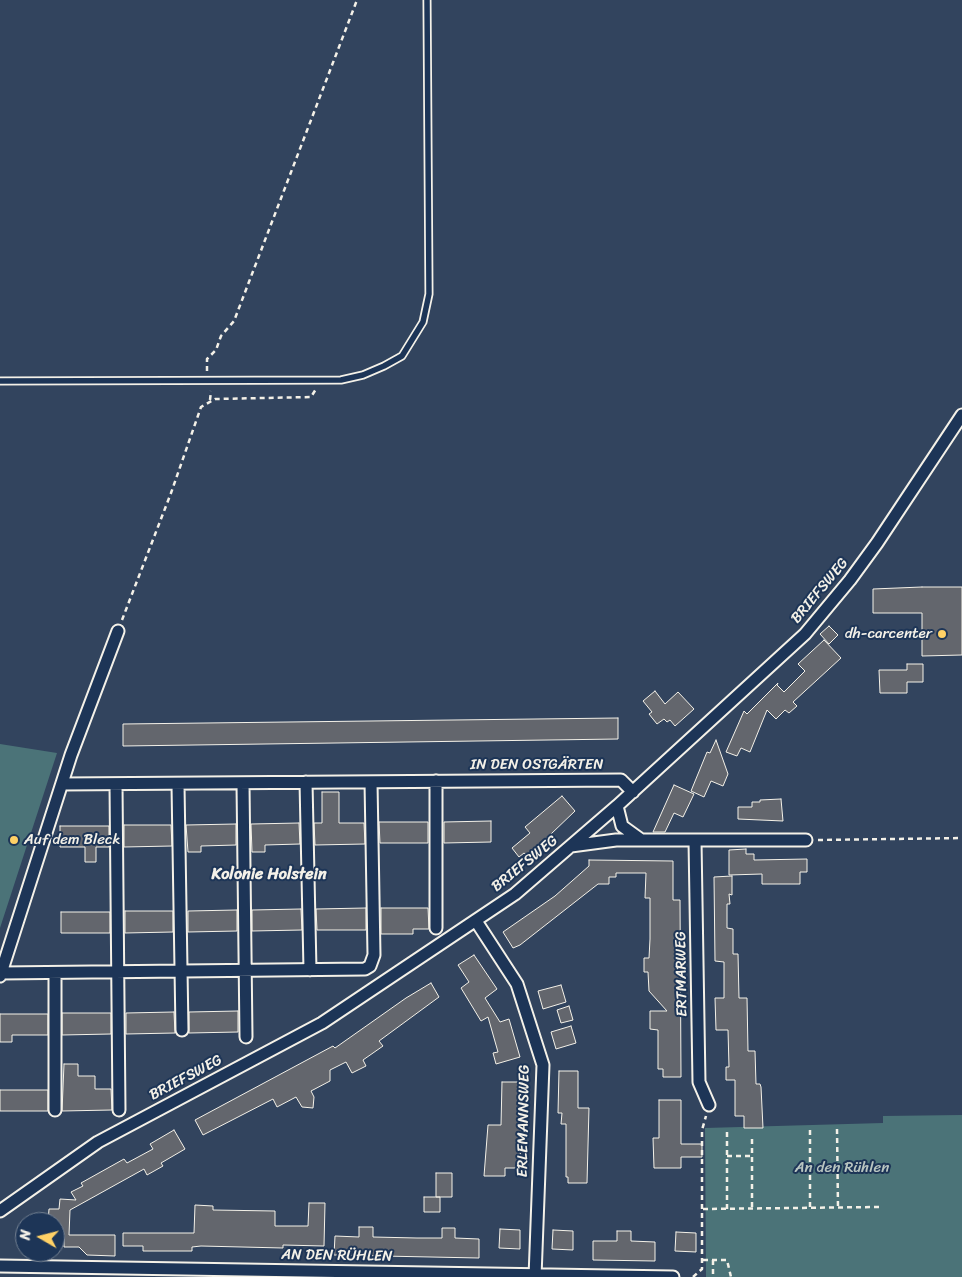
<!DOCTYPE html>
<meta charset="utf-8">
<style>
body{margin:0}
#map{position:relative;width:962px;height:1277px;overflow:hidden;background:#32445e;font-family:Sriracha,sans-serif}
canvas{display:block}
.north{position:absolute;left:15px;top:1212px;width:50px;height:50px;box-sizing:border-box;background:#1d3557;border:1px solid #738091;border-radius:50%;rotate:278deg;font-size:14px;font-weight:700;line-height:20px;text-align:center;color:#f4f1e8}
.north::after{content:'';display:block;margin:auto;width:18px;height:22px;background:#ffd166;clip-path:polygon(50% 0,100% 100%,50% 72%,0 100%)}
</style>
<div id="map">
<canvas width="962" height="1277"></canvas>
<div class="north">N</div>
</div>
<script>
const ctx = document.querySelector('canvas').getContext('2d');
ctx.lineJoin = 'round';
function paint(path, color) { ctx.fillStyle = color; ctx.fill(path, 'evenodd'); }
const toPath = rows => new Path2D(rows.map(r => 'M' + r).join(''));
function strokePath(path, color, width, dash) { ctx.strokeStyle = color; ctx.lineWidth = width; ctx.lineCap = dash ? 'butt' : 'round'; ctx.setLineDash(dash || []); ctx.stroke(path); }
function drawText(font, color, halo, rows, align = 'center') {
  ctx.font = font + ' Sriracha,sans-serif'; ctx.lineWidth = 4; ctx.setLineDash([]); ctx.textBaseline = 'middle'; ctx.strokeStyle = halo; ctx.fillStyle = color; for (const [text, x, y, turn = 0] of rows) {
    ctx.save(); ctx.translate(x, y); ctx.rotate((+turn || 0) * Math.PI / 180); ctx.textAlign = isNaN(turn) ? turn : align; if (halo) ctx.strokeText(text, 0, 0); ctx.fillText(text, 0, 0); ctx.restore();
  }
}
const green = toPath([
 [0,744,57,753,0,928],
 [962,1115,962,1277,706,1277,705,1128,883,1123,883,1116]
]);
const building = toPath([
 [922,587,962,587,962,655,922,656,922,613,873,613,873,589,922,587],
 [829,626,838,635,829,644,820,634,829,626],
 [824,640,841,658,793,702,797,706,789,713,785,710,776,719,767,710,750,752,741,748,737,756,726,752,744,711,747,714,778,683,777,685,784,692,805,671,798,664,824,640],
 [907,664,923,664,923,682,907,682,907,693,880,693,879,670,907,670,907,664],
 [655,691,665,704,678,692,694,709,675,726,670,720,667,722,664,719,657,724,649,714,652,712,643,701,655,691],
 [618,718,618,739,123,746,123,724,618,718],
 [716,740,728,774,723,786,711,781,704,797,691,791,707,752,710,753,716,740],
 [674,785,694,794,683,817,674,813,665,832,653,832,674,785],
 [322,792,339,792,339,823,364,823,365,844,315,845,314,823,322,823,322,792],
 [562,796,575,811,528,856,524,853,519,857,512,848,530,833,525,827,562,796],
 [781,799,783,821,738,819,738,807,752,807,752,802,760,802,760,800,781,799],
 [491,821,491,842,444,843,444,822,491,821],
 [379,822,428,822,428,843,380,843,379,822],
 [299,823,300,844,265,845,265,852,252,852,251,824,299,823],
 [236,824,236,845,201,846,201,852,188,852,186,825,236,824],
 [124,825,171,825,172,846,124,847,124,825],
 [60,826,109,826,109,847,96,847,96,862,85,862,85,847,60,847,60,826],
 [746,849,746,854,754,854,754,860,807,859,807,872,800,872,800,884,762,884,762,874,729,875,729,850,746,849],
 [589,860,673,861,673,900,680,900,681,1077,663,1077,663,1069,658,1069,658,1030,650,1029,650,1011,667,1011,649,991,648,972,644,972,644,958,649,958,650,939,650,898,645,898,646,873,616,873,616,877,609,877,609,884,598,884,520,945,513,948,503,932,555,896,589,866,589,860],
 [732,876,732,895,729,894,730,904,727,904,727,928,733,929,733,954,738,954,739,998,747,998,748,1051,755,1051,756,1084,760,1084,761,1087,763,1128,744,1128,744,1116,735,1116,735,1080,726,1080,726,1067,729,1067,728,1030,716,1030,715,998,724,998,724,962,715,961,714,877,732,876],
 [366,908,366,930,317,930,316,909,366,908],
 [381,908,428,908,429,929,413,929,413,934,381,934,381,908],
 [301,909,302,930,252,931,252,910,301,909],
 [237,910,237,931,188,932,188,911,237,910],
 [125,911,173,911,173,932,125,933,125,911],
 [61,912,110,912,110,933,61,933,61,912],
 [474,955,497,989,485,998,500,1022,509,1019,520,1057,496,1064,493,1053,498,1052,488,1017,481,1021,461,988,469,982,458,965,474,955],
 [431,983,439,997,379,1041,383,1046,363,1060,366,1066,352,1073,346,1062,330,1070,330,1081,311,1091,314,1097,313,1108,302,1107,296,1097,277,1107,273,1099,203,1135,195,1120,333,1046,335,1048,406,998,431,983],
 [561,985,566,1002,543,1009,538,991,561,985],
 [569,1006,573,1020,561,1023,557,1010,569,1006],
 [238,1011,238,1032,189,1033,189,1012,238,1011],
 [174,1012,175,1033,126,1034,126,1013,174,1012],
 [62,1013,111,1013,111,1034,62,1035,62,1013],
 [0,1014,48,1014,48,1035,12,1035,12,1042,0,1042,0,1014],
 [571,1026,576,1043,556,1049,551,1032,571,1026],
 [64,1064,78,1064,78,1076,95,1076,95,1089,111,1089,112,1110,62,1111,64,1064],
 [559,1071,578,1071,578,1108,589,1108,587,1183,568,1183,568,1177,566,1177,566,1124,561,1124,562,1113,558,1113,559,1071],
 [502,1082,522,1082,520,1168,505,1168,505,1176,484,1176,488,1125,501,1125,502,1082],
 [0,1090,48,1090,48,1111,0,1111,0,1090],
 [659,1100,681,1100,681,1144,702,1144,702,1157,681,1157,681,1168,654,1168,653,1138,659,1138,659,1100],
 [174,1130,185,1149,161,1163,163,1166,147,1175,144,1169,70,1210,69,1235,115,1235,115,1256,87,1255,79,1247,64,1247,64,1239,58,1239,58,1236,55,1236,55,1222,48,1222,49,1209,59,1209,60,1199,76,1200,71,1192,83,1186,81,1183,124,1159,127,1163,153,1149,150,1144,174,1130],
 [436,1173,452,1173,452,1197,436,1197,436,1173],
 [424,1197,440,1197,440,1212,424,1212,424,1197],
 [309,1203,325,1203,324,1246,283,1245,283,1248,201,1246,192,1247,192,1251,143,1251,143,1246,123,1246,123,1233,194,1233,195,1205,213,1206,213,1210,275,1211,275,1226,308,1226,309,1203],
 [359,1227,373,1227,373,1237,417,1238,442,1238,442,1228,455,1228,455,1238,479,1239,479,1258,334,1255,335,1236,359,1237,359,1227],
 [500,1229,520,1230,520,1249,499,1248,500,1229],
 [553,1230,573,1231,573,1250,552,1249,553,1230],
 [617,1231,631,1231,631,1241,655,1242,655,1261,593,1260,593,1241,617,1241,617,1231],
 [676,1232,696,1233,696,1252,675,1251,676,1232]
]);
const path = toPath([
 [207,371,207,359,216,350,221,336,234,321,357,0],
 [210,400,211,391],
 [122,620,171,493,201,407,215,399,311,397,316,389],
 [818,840,962,838],
 [837,1129,838,1208],
 [810,1130,810,1208],
 [727,1132,727,1209],
 [752,1139,752,1208],
 [727,1156,752,1156],
 [703,1209,880,1207],
 [703,1260,727,1260,731,1277],
 [713,1260,713,1277],
 [693,1277,702,1269,702,1130,706,1116]
]);
const service = toPath([
 [0,381,341,380,363,375,384,366,402,356,423,322,429,294,427,0]
]);
const minor = toPath([
 [436,781,436,928],
 [306,782,310,970],
 [62,784,621,780,633,792],
 [243,784,246,1037],
 [116,785,119,1110],
 [178,785,182,1030],
 [617,806,622,826,640,839],
 [695,841,699,1082,709,1105],
 [571,846,616,840,806,840],
 [476,921,517,984,543,1065,535,1277],
 [1,973,365,969,370,966,374,955,371,782],
 [0,976,71,755,118,631],
 [55,1110,55,973],
 [0,1211,98,1142,322,1023,515,894,617,806,805,634,850,580,877,543,962,415],
 [0,1266,673,1277]
]);
const markers = [
 [942,634,5,"#ffd166"],
 [14,840,5,"#ffd166"]
];
const streetNames = [
 ["BRIEFSWEG",820,591,-50],
 ["IN DEN OSTGÄRTEN",537,765],
 ["BRIEFSWEG",525,864,-39],
 ["ERTMARWEG",682,974,-91],
 ["BRIEFSWEG",186,1078,-28],
 ["ERLEMANNSWEG",524,1121,-89],
 ["AN DEN RÜHLEN",337,1256,1]
];
const poiNames = [
 ["dh-carcenter",932,634],
 ["Auf dem Bleck",24,840,"left"]
];
const parkNames = [
 ["An den Rühlen",842,1168]
];
const neighbourhoodNames = [
 ["Kolonie Holstein",269,875]
];
paint(green, '#4b7378');
paint(building, '#63666d');
strokePath(building, '#f4f1e8', 1);
strokePath(service, '#f4f1e8', 9);
strokePath(minor, '#f4f1e8', 15);
strokePath(path, '#f4f1e8', 2.5, [5, 4]);
strokePath(service, '#1d3557', 5.5);
strokePath(minor, '#1d3557', 11);
for (const [x, y, r, color] of markers) { const dot = new Path2D(); dot.arc(x, y, r, 0, 2 * Math.PI); ctx.fillStyle = color; ctx.fill(dot); strokePath(dot, '#1d3557', 2); }
drawText('15px', '#f4f1e8', '#1d3557', streetNames);
drawText('15px', '#f4f1e8', '#1d3557', poiNames, 'right');
drawText('15px', '#b9c5c1', '#1d3557', parkNames);
drawText('bold 16px', '#f4f1e8', '#1d3557', neighbourhoodNames);
</script>
